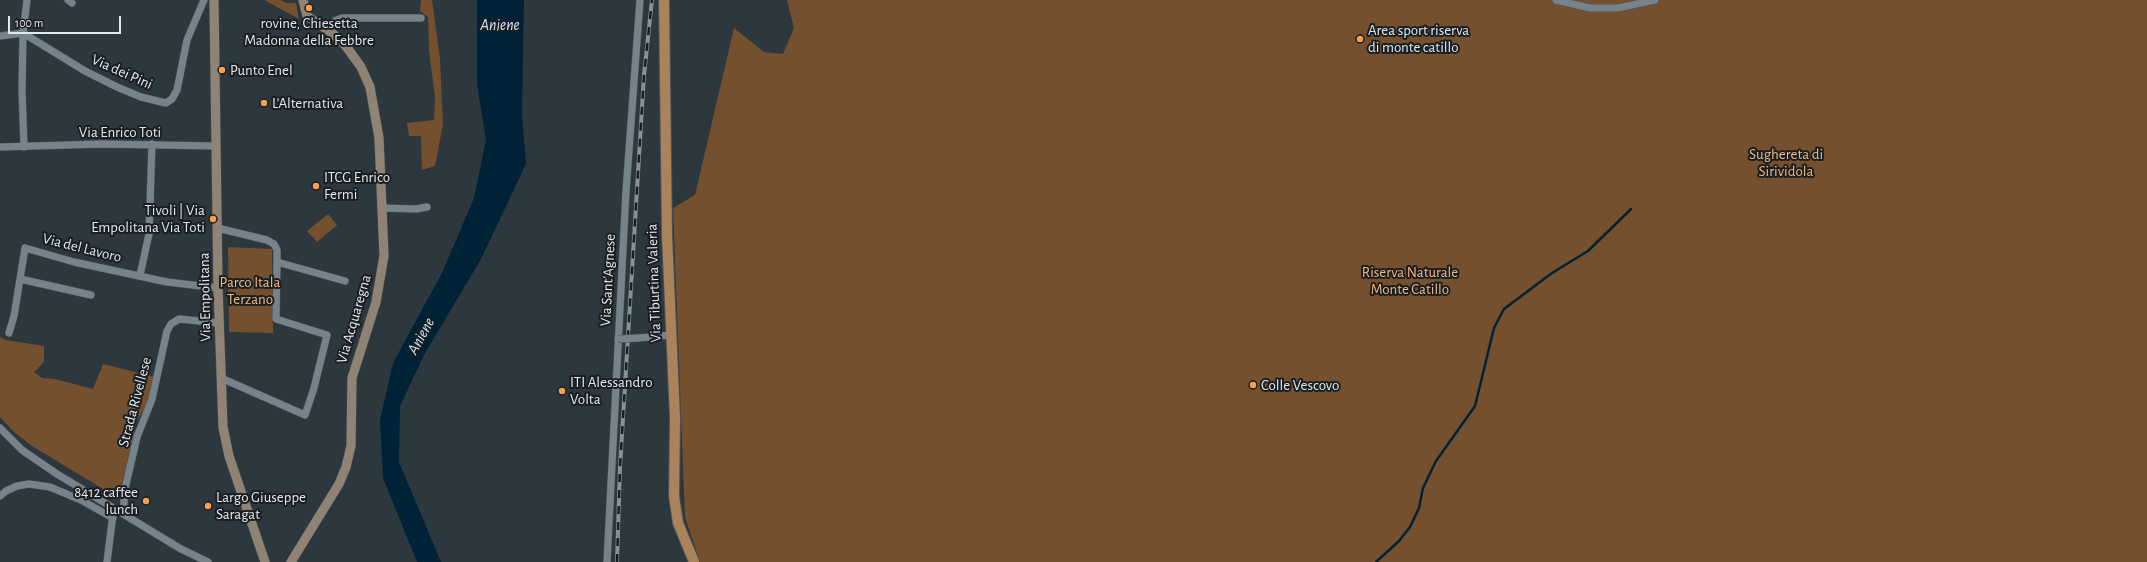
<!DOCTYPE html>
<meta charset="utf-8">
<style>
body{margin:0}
#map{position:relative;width:2147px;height:562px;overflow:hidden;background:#2d373e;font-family:"Alegreya Sans",sans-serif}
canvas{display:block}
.scale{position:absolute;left:8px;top:16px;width:113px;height:18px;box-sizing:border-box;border:2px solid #e2e8ed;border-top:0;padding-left:5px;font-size:12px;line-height:14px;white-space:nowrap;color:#e2e8ed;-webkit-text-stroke:3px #191e21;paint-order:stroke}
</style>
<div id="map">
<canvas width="2147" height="562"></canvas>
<div class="scale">100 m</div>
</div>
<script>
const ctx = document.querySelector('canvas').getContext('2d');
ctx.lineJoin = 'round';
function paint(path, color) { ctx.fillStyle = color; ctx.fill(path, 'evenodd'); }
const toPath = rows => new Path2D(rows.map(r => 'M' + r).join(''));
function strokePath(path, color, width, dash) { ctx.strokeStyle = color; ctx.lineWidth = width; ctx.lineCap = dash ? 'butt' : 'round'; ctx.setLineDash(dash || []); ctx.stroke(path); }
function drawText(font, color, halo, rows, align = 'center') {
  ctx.font = font + ' "Alegreya Sans",sans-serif'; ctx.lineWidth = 4; ctx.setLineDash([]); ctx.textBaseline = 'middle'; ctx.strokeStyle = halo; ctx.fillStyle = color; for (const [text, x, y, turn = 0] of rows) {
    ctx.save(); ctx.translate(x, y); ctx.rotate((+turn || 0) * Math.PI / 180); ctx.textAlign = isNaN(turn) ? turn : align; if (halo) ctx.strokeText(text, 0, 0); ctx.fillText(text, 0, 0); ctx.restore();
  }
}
const green = toPath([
 [264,0,281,0,286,3,296,3,299,19],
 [421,0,432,0,440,59,443,124,435,166,422,170,421,136,409,136,407,123,434,120,435,97,429,50,428,17,420,11],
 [787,0,2147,0,2147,562,700,562,685,517,673,208,695,195,734,28,764,52,783,54,794,28],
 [328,214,337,225,317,242,307,231],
 [228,247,272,249,273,333,229,332],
 [0,337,6,340,44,346,44,362,34,372,42,378,55,379,93,389,103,364,154,377,149,401,136,422,129,460,118,498,32,446,14,432,0,417]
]);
const water = toPath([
 [477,0,524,0,522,114,526,164,481,259,424,355,400,406,399,462,441,562,417,562,383,478,380,420,393,363,442,273,474,198,486,140,477,84]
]);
const stream = toPath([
 [1376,562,1399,541,1410,527,1419,508,1423,488,1436,461,1475,406,1494,328,1504,309,1552,273,1588,251,1631,209]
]);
const minor = toPath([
 [68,0,72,3],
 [1556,0,1590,8,1618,8,1655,0],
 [328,30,335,21,342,18,421,18],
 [23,33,85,71,117,87,141,97,166,103,172,99,177,90,187,40,204,0],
 [0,36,23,33],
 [0,147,102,144,216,146],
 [24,147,22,90,23,33,27,0],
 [381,208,416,209,427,207],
 [217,228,267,240,274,244,277,250,277,262,276,319,327,335,314,388,305,415,221,378],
 [277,262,345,281],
 [140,275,149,234,152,144],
 [20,279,91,295],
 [9,333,14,316,25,248,74,262,167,282,218,288],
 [638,338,671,335],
 [0,428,22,450,57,474,181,549,208,562],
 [0,496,6,491,17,486,29,484,50,487,81,500,113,518],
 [124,514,124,493,137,437,152,399,167,331,171,324,179,319,219,323],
 [107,562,113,514],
 [607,562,626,191,640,0]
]);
const secondary = toPath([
 [214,0,218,288,223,427,229,456,265,562],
 [291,562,339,484,346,467,351,446,352,378,376,302,384,256,379,138,370,87,361,67,345,45,332,33,307,16,303,0]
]);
const primary = toPath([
 [664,0,667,235,675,418,674,496,678,523,694,562]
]);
const rail = toPath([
 [617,562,620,467,644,75,652,0]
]);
const minorBridge = toPath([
 [618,339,638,338]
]);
const markers = [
 [309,8,4,"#f8a04b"],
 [1360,39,4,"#f8a04b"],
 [222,70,4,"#f8a04b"],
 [264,103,4,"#f8a04b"],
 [316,186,4,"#f8a04b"],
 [213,219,4,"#f8a04b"],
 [1253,385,4,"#f8a04b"],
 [562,391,4,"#f8a04b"],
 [146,501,4,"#f8a04b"],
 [208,506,4,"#f8a04b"]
];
const poiNames = [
 ["rovine, Chiesetta",309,23,"center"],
 ["Madonna della Febbre",309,40,"center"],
 ["Area sport riserva",1368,30],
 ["di monte catillo",1368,47],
 ["Punto Enel",230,70],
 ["L’Alternativa",272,103],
 ["ITCG Enrico",324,177],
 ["Fermi",324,194],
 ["Tivoli | Via",205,210,"right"],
 ["Empolitana Via Toti",205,227,"right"],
 ["ITI Alessandro",570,382],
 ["Volta",570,399],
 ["Colle Vescovo",1261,385],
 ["8412 caffee",138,492,"right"],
 ["lunch",138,509,"right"],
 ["Largo Giuseppe",216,497],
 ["Saragat",216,514]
];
const streetNames = [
 ["Via dei Pini",122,72,24],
 ["Via Enrico Toti",120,132],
 ["Via del Lavoro",82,248,14],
 ["Via Sant'Agnese",608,280,-87],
 ["Via Tiburtina Valeria",654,283,-92],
 ["Via Empolitana",205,297,-91],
 ["Via Acquaregna",354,319,-74],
 ["Strada Rivellese",135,402,-75]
];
const parkNames = [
 ["Sughereta di",1786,154],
 ["Sirividola",1786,171],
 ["Riserva Naturale",1410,272],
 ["Monte Catillo",1410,289],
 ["Parco Itala",250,282],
 ["Terzano",250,299]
];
const waterNames = [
 ["Aniene",500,25],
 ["Aniene",421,336,-61]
];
paint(green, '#75502f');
paint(water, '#002236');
strokePath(stream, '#002236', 2.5);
strokePath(minor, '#4a5359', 8);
strokePath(secondary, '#4a5359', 10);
strokePath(primary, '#4a5359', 12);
strokePath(minor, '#77838b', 7);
strokePath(secondary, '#908373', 9);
strokePath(primary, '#aa835a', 10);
strokePath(rail, '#899197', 4);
strokePath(rail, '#191e21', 2.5, [8]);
strokePath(minorBridge, '#4a5359', 8, []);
strokePath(minorBridge, '#77838b', 7);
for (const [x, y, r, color] of markers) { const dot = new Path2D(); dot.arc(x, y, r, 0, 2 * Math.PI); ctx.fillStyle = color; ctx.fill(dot); strokePath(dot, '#191e21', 1.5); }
drawText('15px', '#e2e8ed', '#191e21', poiNames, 'left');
drawText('15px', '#e2e8ed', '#191e21', streetNames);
drawText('15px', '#f5b781', '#191e21', parkNames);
drawText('italic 16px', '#cce8fc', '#191e21', waterNames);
</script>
